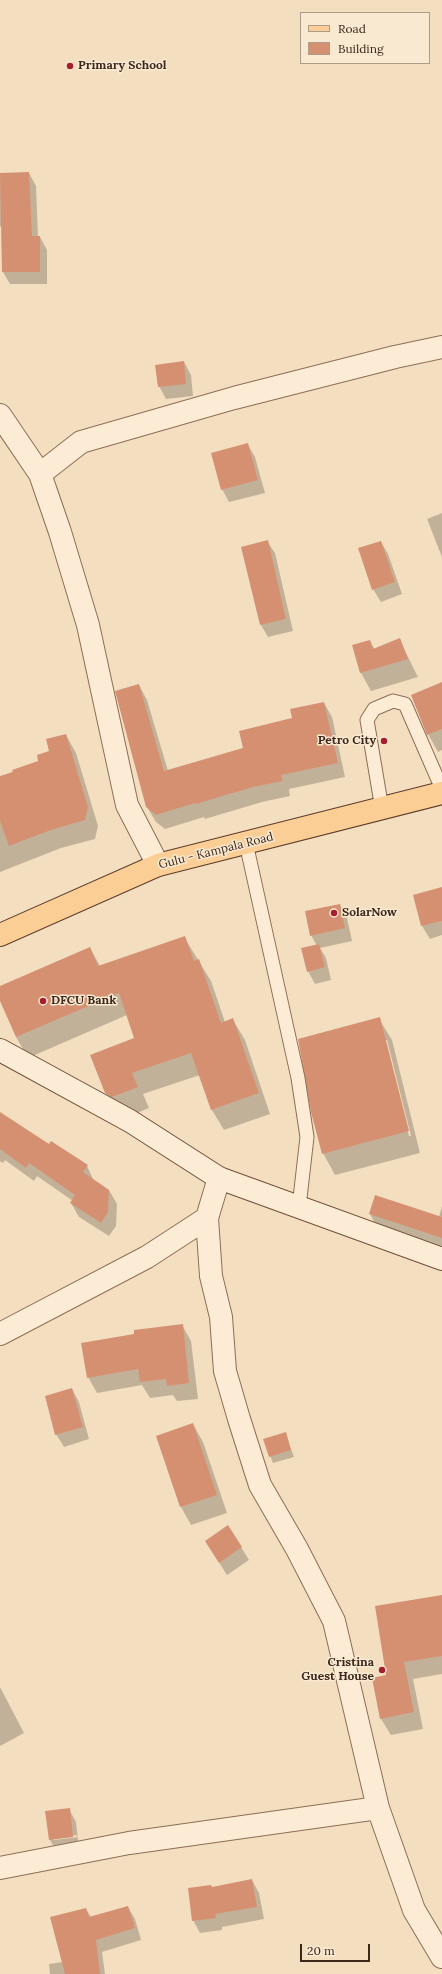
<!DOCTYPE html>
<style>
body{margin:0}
#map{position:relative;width:442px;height:1974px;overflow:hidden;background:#f3dec0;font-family:Lora,serif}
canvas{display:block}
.legend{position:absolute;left:300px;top:12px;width:130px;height:52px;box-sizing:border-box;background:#f9e9d1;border:1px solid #ad9c89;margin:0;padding:5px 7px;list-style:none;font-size:12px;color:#3c281c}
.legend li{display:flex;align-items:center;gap:8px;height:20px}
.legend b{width:20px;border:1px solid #ad9c89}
.scale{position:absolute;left:300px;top:1944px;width:70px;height:18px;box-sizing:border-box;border:2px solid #3c281c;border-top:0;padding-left:5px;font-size:12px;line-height:14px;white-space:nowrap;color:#3c281c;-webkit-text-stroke:3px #f9e9d1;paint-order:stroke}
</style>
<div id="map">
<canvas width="442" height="1974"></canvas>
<ul class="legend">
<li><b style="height:5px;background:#face94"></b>Road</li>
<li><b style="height:11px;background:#d59072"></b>Building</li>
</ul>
<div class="scale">20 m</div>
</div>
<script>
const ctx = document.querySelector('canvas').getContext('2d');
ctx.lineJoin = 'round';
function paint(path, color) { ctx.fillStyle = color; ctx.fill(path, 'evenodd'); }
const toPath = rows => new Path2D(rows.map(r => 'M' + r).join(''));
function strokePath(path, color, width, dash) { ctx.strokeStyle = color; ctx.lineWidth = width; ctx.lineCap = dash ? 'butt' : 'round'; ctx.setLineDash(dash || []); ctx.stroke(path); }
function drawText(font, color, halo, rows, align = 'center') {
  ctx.font = font + ' Lora,serif'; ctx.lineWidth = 3; ctx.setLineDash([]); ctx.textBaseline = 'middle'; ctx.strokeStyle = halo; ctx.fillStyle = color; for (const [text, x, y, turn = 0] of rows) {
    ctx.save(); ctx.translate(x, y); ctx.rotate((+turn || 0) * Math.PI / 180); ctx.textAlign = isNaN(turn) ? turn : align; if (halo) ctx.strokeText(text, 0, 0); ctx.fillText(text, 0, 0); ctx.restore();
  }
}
const shadow = toPath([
 [29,173,36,186,38,237,40,237,47,250,47,284,10,284,3,272,3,228,0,226,0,174],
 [184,362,191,375,193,396,166,399,159,386],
 [248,445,255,457,265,493,229,502,222,489],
 [442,513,442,557,427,519],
 [267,541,275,553,293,631,268,637,261,625],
 [381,542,388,554,402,594,381,602,373,589],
 [399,639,418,677,371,691,361,673,353,646,370,641,375,650],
 [442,683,442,750,438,752,428,734],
 [139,685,147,700,168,771,244,748,293,718,324,703,332,717,345,777,289,789,290,796,262,802,205,819,204,817,165,829,156,822,147,807],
 [66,735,76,753,98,826,95,839,61,848,0,872,0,777,40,761,50,752],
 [442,888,442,935,430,939,422,926,414,895],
 [340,905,347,918,352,941,320,948,326,958,331,980,315,984,308,971,317,946,311,935],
 [184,937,211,981,225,1022,233,1020,245,1040,270,1114,224,1130,212,1110,200,1075,143,1094,149,1108,125,1118,118,1114,106,1092,135,1039,127,1015,28,1058,16,1037,0,998,0,987,90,948,100,966],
 [379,1019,392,1040,420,1153,335,1175,323,1153],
 [385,1040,387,1040,411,1136,409,1136],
 [0,1114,49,1146,87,1166,94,1181,109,1190,117,1204,116,1226,109,1236,79,1217,71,1203,73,1201,37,1176,34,1181,5,1160,3,1163,0,1161],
 [442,1206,442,1252,380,1232,370,1214,439,1217],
 [182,1325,191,1341,198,1399,177,1401,173,1395,150,1398,142,1385,97,1393,88,1377],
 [72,1389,79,1402,89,1439,64,1447,56,1434],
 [193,1424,203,1442,227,1513,191,1525,181,1507,157,1437],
 [285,1433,294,1457,273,1463,264,1440],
 [206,1542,241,1547,249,1560,227,1575],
 [442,1596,442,1674,413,1679,423,1729,391,1735,381,1719,387,1676],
 [0,1687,24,1733,0,1746],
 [69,1809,76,1822,79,1849,57,1852,50,1840],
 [78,1835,78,1837,54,1840,54,1838],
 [252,1880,259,1893,264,1919,222,1927,222,1930,200,1933,193,1920,212,1888],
 [128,1907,135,1919,141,1940,102,1952,105,1974,50,1974,49,1964,63,1962,86,1909,91,1917]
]);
const building = toPath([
 [29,172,32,236,40,236,40,272,2,272,0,173],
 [184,361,186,384,158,387,155,365],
 [248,443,258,480,221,490,211,453],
 [268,540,286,619,260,625,241,547],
 [381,541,395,582,372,590,358,548],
 [400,638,408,659,360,673,352,645,370,640,373,649],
 [442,682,442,729,427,735,411,695],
 [139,684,164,771,243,748,239,731,292,718,290,709,324,702,338,763,281,775,283,781,253,787,196,804,195,803,156,815,146,807,115,691],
 [66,734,88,807,85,820,51,830,9,846,0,821,0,776,13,772,12,770,38,761,37,755,49,751,46,739],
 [442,887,442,921,421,926,413,895],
 [340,904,345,928,310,936,305,911],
 [185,936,194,961,199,959,221,1023,233,1018,259,1093,211,1110,191,1053,132,1073,138,1087,112,1097,105,1093,90,1055,134,1038,119,993,16,1037,0,1001,0,986,90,947,98,966],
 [319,944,325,967,307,972,301,948],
 [380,1017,409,1131,322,1154,311,1112,298,1039],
 [0,1112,49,1144,51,1141,88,1165,83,1172,109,1190,108,1212,101,1223,70,1203,75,1195,29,1163,26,1168,0,1149],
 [375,1195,442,1217,442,1238,369,1214],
 [183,1324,189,1383,167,1386,166,1379,140,1382,138,1369,87,1378,81,1343,134,1334,134,1330],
 [72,1388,83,1427,55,1435,45,1396],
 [193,1423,217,1495,180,1507,156,1436],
 [286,1432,291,1450,269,1457,263,1439],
 [228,1525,242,1547,219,1563,205,1541],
 [442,1595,442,1656,404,1662,414,1712,380,1719,372,1678,386,1675,375,1606],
 [70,1808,73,1837,49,1840,45,1811],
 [252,1879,257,1907,215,1914,216,1918,192,1921,188,1888,211,1885,212,1887],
 [128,1906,135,1928,96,1940,100,1974,65,1974,50,1917,86,1908,89,1917]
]);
const lane = toPath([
 [382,809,367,720,374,709,393,701,405,704,442,789],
 [246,843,298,1078,307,1137,299,1207]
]);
const street = toPath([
 [0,415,40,474,60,532,88,625,127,805,158,865],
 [40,474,81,442,234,398,395,357,442,347],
 [219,1178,207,1218,211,1276,221,1317,225,1371,239,1419,260,1485,297,1549,334,1621,378,1808,414,1910,442,1957],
 [0,1334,147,1257,207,1218],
 [0,1868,129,1843,378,1808]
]);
const secondary = toPath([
 [0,1050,130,1121,219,1178,442,1259]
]);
const primary = toPath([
 [0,935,158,865,442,793]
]);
const markers = [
 [70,66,4,"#a51f2f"],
 [384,741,4,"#a51f2f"],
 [334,913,4,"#a51f2f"],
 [43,1001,4,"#a51f2f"],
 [382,1670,4,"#a51f2f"]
];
const poiNames = [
 ["Primary School",78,66],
 ["Petro City",376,741,"right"],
 ["SolarNow",342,913],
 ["DFCU Bank",51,1001],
 ["Cristina",374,1663,"right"],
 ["Guest House",374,1677,"right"]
];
const streetNames = [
 ["Gulu - Kampala Road",216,851,-14]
];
paint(shadow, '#0003');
paint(building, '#d59072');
strokePath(lane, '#8e6d56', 15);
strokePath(street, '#8e6d56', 24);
strokePath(secondary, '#704e39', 24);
strokePath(primary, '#5c3c2b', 24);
strokePath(lane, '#fcecd5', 13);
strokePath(street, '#fcecd5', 22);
strokePath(secondary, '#fcecd5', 22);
strokePath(primary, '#face94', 22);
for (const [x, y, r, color] of markers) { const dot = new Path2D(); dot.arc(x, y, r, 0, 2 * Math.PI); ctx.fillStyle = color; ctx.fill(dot); strokePath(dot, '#f9e9d1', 1.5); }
drawText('bold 12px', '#3c281c', '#f9e9d1', poiNames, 'left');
drawText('12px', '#3c281c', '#f9e9d1', streetNames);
</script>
